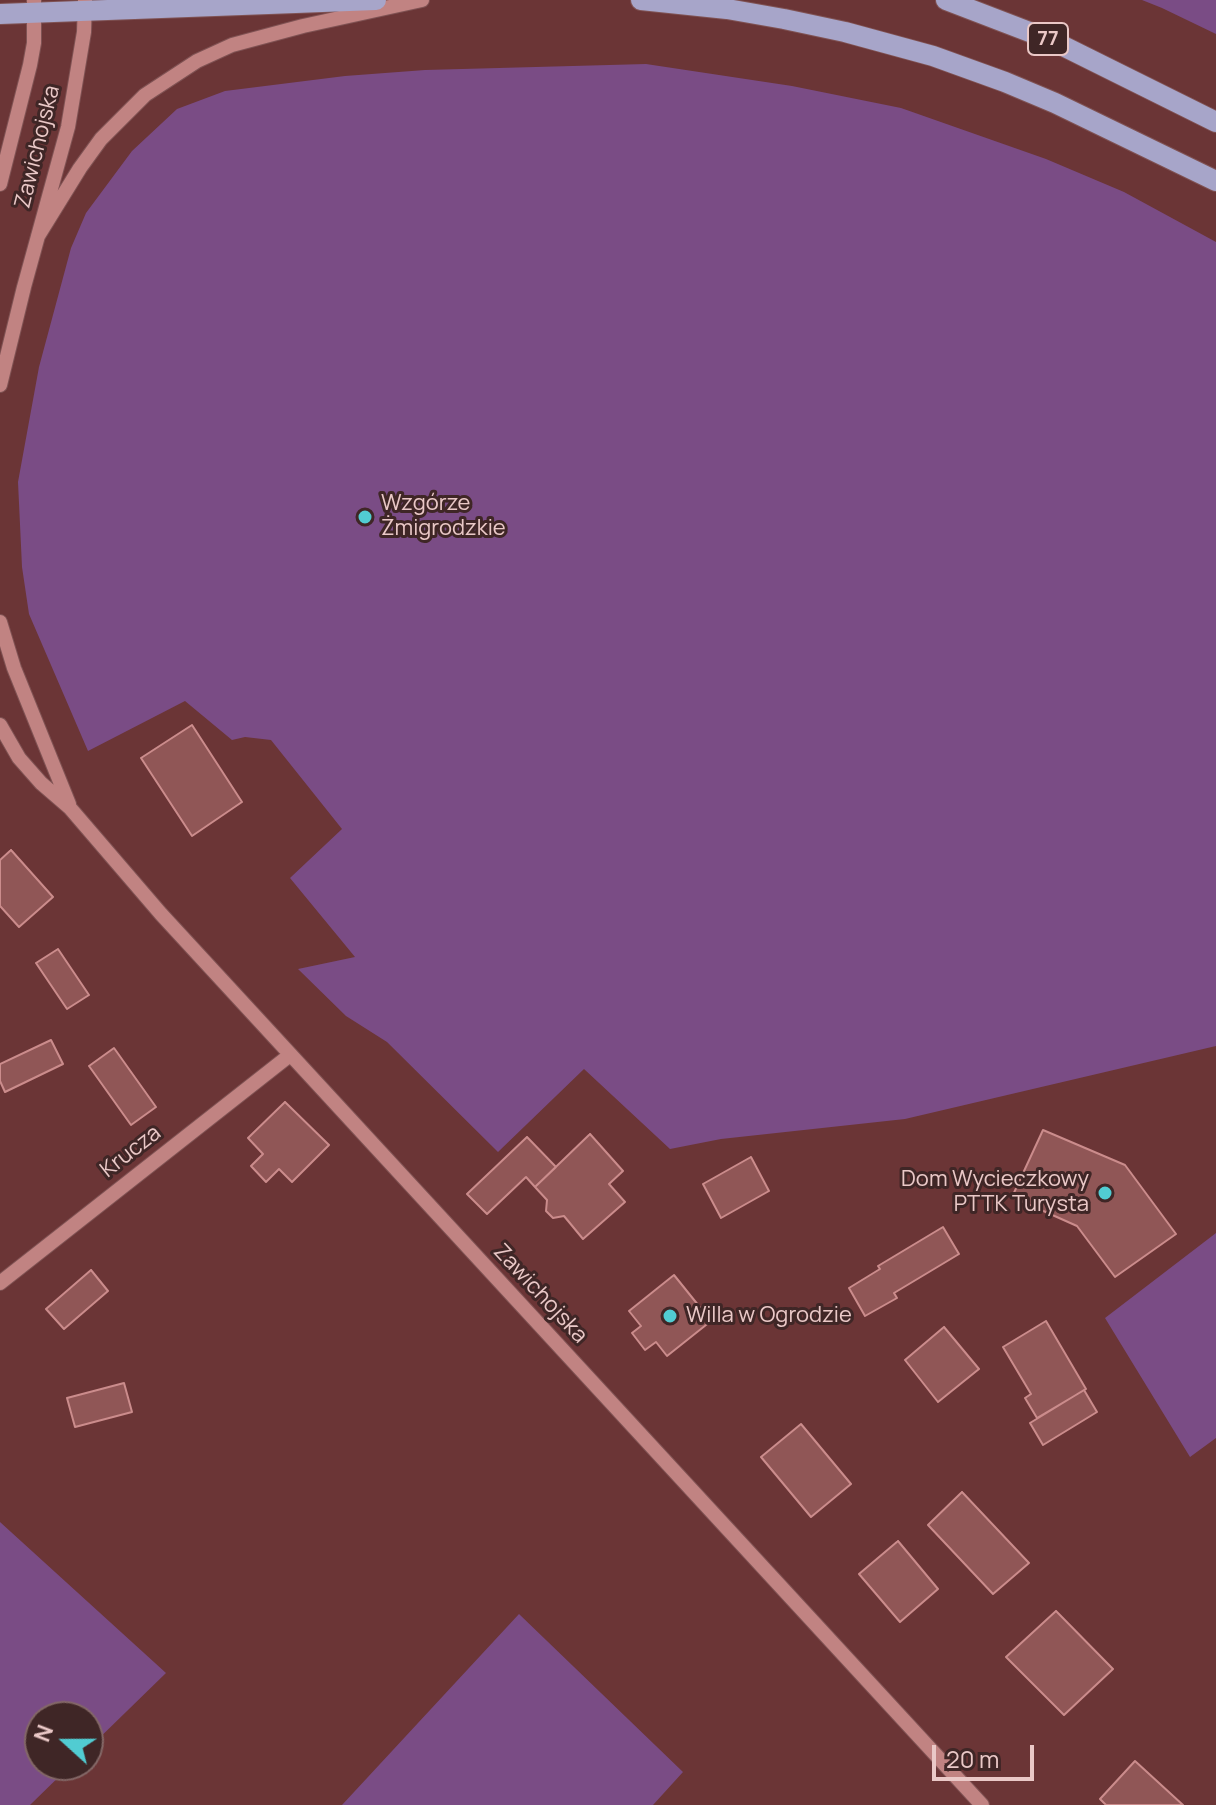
<!DOCTYPE html>
<meta charset="utf-8">
<style>
body{margin:0}
#map{position:relative;width:1216px;height:1805px;overflow:hidden;background:#6b3536;font-family:Manrope,sans-serif}
canvas{display:block}
.north{position:absolute;left:24px;top:1701px;width:80px;height:80px;box-sizing:border-box;background:#3f2626;border:2px solid #836766;border-radius:50%;rotate:291deg;font-size:22px;font-weight:700;line-height:32px;text-align:center;color:#eac8c7}
.north::after{content:'';display:block;margin:auto;width:28px;height:36px;background:#51ccd2;clip-path:polygon(50% 0,100% 100%,50% 72%,0 100%)}
.scale{position:absolute;left:932px;top:1745px;width:102px;height:36px;box-sizing:border-box;border:4px solid #eac8c7;border-top:0;padding-left:10px;font-size:24px;line-height:28px;white-space:nowrap;color:#eac8c7;-webkit-text-stroke:6px #3f2626;paint-order:stroke}
</style>
<div id="map">
<canvas width="1216" height="1805"></canvas>
<div class="north">N</div>
<div class="scale">20 m</div>
</div>
<script>
const ctx = document.querySelector('canvas').getContext('2d');
ctx.lineJoin = 'round';
function paint(path, color) { ctx.fillStyle = color; ctx.fill(path, 'evenodd'); }
const toPath = rows => new Path2D(rows.map(r => 'M' + r).join(''));
function strokePath(path, color, width, dash) { ctx.strokeStyle = color; ctx.lineWidth = width; ctx.lineCap = dash ? 'butt' : 'round'; ctx.setLineDash(dash || []); ctx.stroke(path); }
function drawText(font, color, halo, rows, align = 'center') {
  ctx.font = font + ' Manrope,sans-serif'; ctx.lineWidth = 6; ctx.setLineDash([]); ctx.textBaseline = 'middle'; ctx.strokeStyle = halo; ctx.fillStyle = color; for (const [text, x, y, turn = 0] of rows) {
    ctx.save(); ctx.translate(x, y); ctx.rotate((+turn || 0) * Math.PI / 180); ctx.textAlign = isNaN(turn) ? turn : align; if (halo) ctx.strokeText(text, 0, 0); ctx.fillText(text, 0, 0); ctx.restore();
  }
}
const green = toPath([
 [1142,0,1216,0,1216,34,1162,8],
 [646,64,792,86,901,108,1046,159,1124,192,1216,242,1216,1046,905,1119,721,1139,670,1149,584,1069,498,1152,387,1042,346,1016,298,969,355,957,290,878,342,829,271,740,245,737,232,740,185,701,88,751,29,614,22,567,18,482,39,367,71,248,86,213,132,151,177,109,225,91,345,76,425,70],
 [1216,1233,1216,1438,1190,1457,1105,1318],
 [0,1522,166,1673,88,1749,88,1717,40,1717,40,1765,71,1765,30,1805,0,1805],
 [519,1614,683,1772,653,1805,342,1805]
]);
const building = toPath([
 [192,725,242,802,192,836,141,758,192,725],
 [11,850,53,897,19,927,0,906,0,860,11,850],
 [58,949,89,995,67,1009,36,963,58,949],
 [51,1040,63,1064,5,1092,0,1081,0,1064,51,1040],
 [114,1048,156,1107,131,1125,89,1066,114,1048],
 [285,1102,329,1145,292,1182,279,1169,266,1182,251,1166,263,1154,248,1138,285,1102],
 [1043,1130,1125,1165,1176,1234,1115,1277,1077,1226,1012,1197,1043,1130],
 [590,1134,623,1171,609,1184,625,1202,583,1239,564,1216,553,1218,546,1211,547,1200,535,1187,590,1134],
 [527,1137,556,1167,535,1187,526,1177,487,1214,467,1194,527,1137],
 [751,1157,769,1191,721,1218,703,1184,751,1157],
 [943,1227,959,1254,894,1293,897,1298,865,1316,849,1288,880,1269,878,1266,943,1227],
 [91,1270,108,1291,64,1329,46,1309,91,1270],
 [674,1275,711,1321,667,1356,656,1342,645,1350,632,1333,641,1326,629,1311,674,1275],
 [1046,1321,1086,1389,1037,1418,1025,1398,1031,1394,1003,1347,1046,1321],
 [944,1327,979,1369,938,1402,905,1360,944,1327],
 [124,1383,132,1412,75,1427,67,1398,124,1383],
 [1084,1390,1097,1412,1043,1445,1030,1423,1084,1390],
 [801,1424,851,1484,811,1517,761,1457,801,1424],
 [962,1492,1029,1563,993,1594,928,1525,962,1492],
 [898,1541,938,1589,900,1622,859,1574,898,1541],
 [1056,1611,1113,1669,1064,1715,1006,1657,1056,1611],
 [1135,1761,1183,1805,1106,1805,1100,1799,1135,1761]
]);
const minor = toPath([
 [0,184,30,65,34,43,34,0],
 [38,236,80,168,101,139,145,95,197,61,232,45,303,26,422,0],
 [0,385,24,287,68,127,84,32,85,0],
 [0,622,14,668,69,804],
 [0,725,19,758,41,783,70,808,161,914,982,1805],
 [0,1283,290,1055]
]);
const major = toPath([
 [641,0,727,9,784,19,845,32,933,56,1005,82,1055,103,1216,181],
 [946,0,1053,41,1216,122],
 [0,14,376,0]
]);
const markers = [
 [365,517,8,"#51ccd2"],
 [1105,1193,8,"#51ccd2"],
 [670,1316,8,"#51ccd2"]
];
const shields = [
 [1048,39,40]
];
const shieldNames = [
 ["77",1048,39]
];
const streetNames = [
 ["Zawichojska",38,147,-76],
 ["Krucza",131,1152,-38],
 ["Zawichojska",540,1294,47]
];
const poiNames = [
 ["Wzgórze",381,504],
 ["Żmigrodzkie",381,529],
 ["Dom Wycieczkowy",1089,1180,"right"],
 ["PTTK Turysta",1089,1205,"right"],
 ["Willa w Ogrodzie",686,1316]
];
paint(green, '#7a4c85');
paint(building, '#905656');
strokePath(building, '#cb8c8c', 2);
strokePath(minor, '#7f5253', 16);
strokePath(major, '#7f5253', 22);
strokePath(minor, '#c18382', 14);
strokePath(major, '#a7a5c9', 20);
for (const [x, y, r, color] of markers) { const dot = new Path2D(); dot.arc(x, y, r, 0, 2 * Math.PI); ctx.fillStyle = color; ctx.fill(dot); strokePath(dot, '#3f2626', 3); }
for (const [x, y, w] of shields) { const box = new Path2D(); box.roundRect(x - w / 2, y - 16, w, 32, 6); ctx.fillStyle = '#3f2626'; ctx.fill(box); strokePath(box, '#eac8c7', 2); }
drawText('bold 20px', '#eac8c7', null, shieldNames);
drawText('22px', '#eac8c7', '#3f2626', streetNames);
drawText('22px', '#eac8c7', '#3f2626', poiNames, 'left');
</script>
